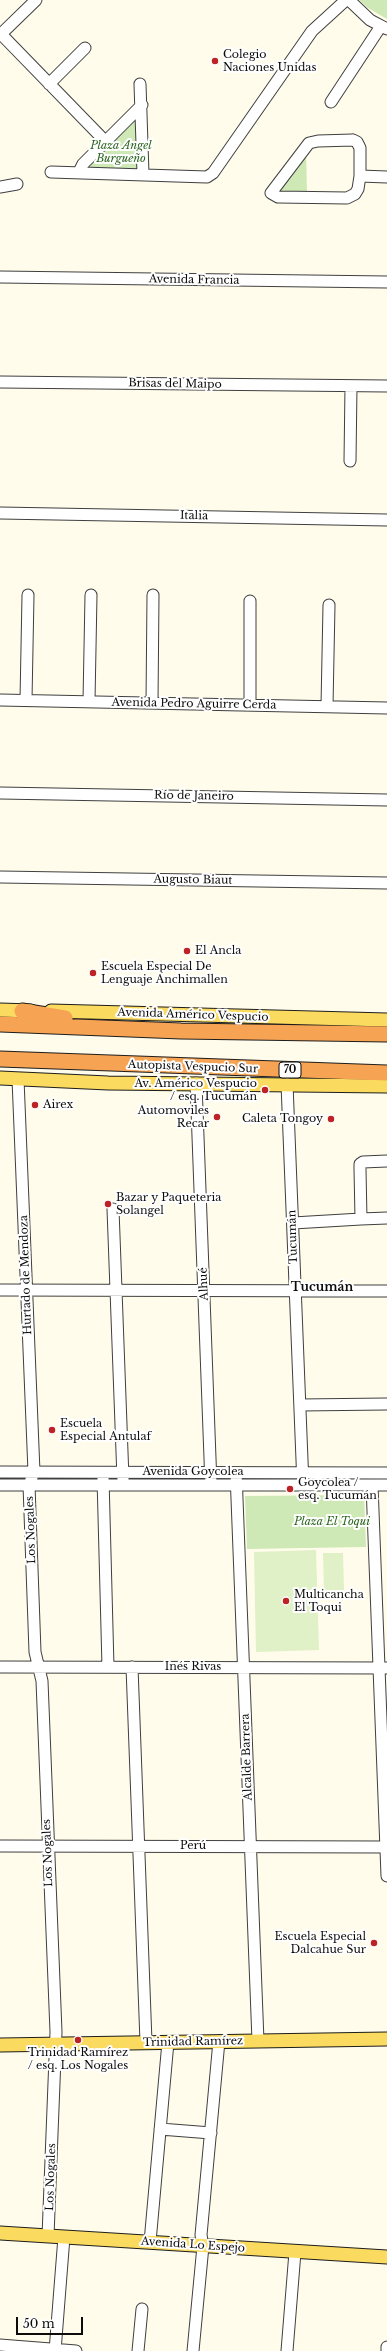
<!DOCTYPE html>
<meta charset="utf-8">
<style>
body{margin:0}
#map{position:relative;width:387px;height:2351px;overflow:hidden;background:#fffceb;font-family:"Libre Baskerville",serif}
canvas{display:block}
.scale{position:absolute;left:16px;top:2317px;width:67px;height:18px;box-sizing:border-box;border:2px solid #0c0c0c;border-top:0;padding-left:5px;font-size:12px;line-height:14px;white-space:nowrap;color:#0c0c0c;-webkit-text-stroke:3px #fff;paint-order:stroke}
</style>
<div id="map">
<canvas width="387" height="2351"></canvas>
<div class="scale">50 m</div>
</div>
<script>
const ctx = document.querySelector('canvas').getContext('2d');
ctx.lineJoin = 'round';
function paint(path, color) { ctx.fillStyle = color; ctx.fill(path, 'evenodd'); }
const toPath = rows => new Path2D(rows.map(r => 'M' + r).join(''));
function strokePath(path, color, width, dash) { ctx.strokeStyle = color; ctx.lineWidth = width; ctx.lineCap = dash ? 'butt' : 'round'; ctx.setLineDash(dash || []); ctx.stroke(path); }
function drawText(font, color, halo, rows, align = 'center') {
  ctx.font = font + ' "Libre Baskerville",serif'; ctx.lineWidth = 4; ctx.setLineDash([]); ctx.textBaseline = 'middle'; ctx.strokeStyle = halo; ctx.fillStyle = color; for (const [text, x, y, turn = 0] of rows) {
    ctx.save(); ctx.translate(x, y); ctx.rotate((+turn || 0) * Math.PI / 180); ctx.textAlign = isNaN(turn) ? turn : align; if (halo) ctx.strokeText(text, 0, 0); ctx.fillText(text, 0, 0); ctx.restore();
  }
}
const green = toPath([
 [359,0,387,0,387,19,368,8],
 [133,117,139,122,139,166,136,169,92,169,88,162],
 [306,152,307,193,278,192],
 [364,1495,366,1547,247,1549,245,1496]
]);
const pitch = toPath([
 [316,1550,319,1650,256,1652,254,1552],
 [323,1553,343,1553,344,1590,324,1591]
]);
const minor = toPath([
 [349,0,370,20,387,29],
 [0,33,105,141],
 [1,34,36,0],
 [49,84,85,48],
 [140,84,143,174],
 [331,102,381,26],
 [353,140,357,142,360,148,360,176,358,189,355,194,347,198,278,197,271,193,309,143,318,141,353,140],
 [51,172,207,177,213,173,312,31,346,0],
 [79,172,83,164,142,105],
 [360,176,387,177],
 [0,187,17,184],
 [0,277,387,282],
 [0,382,387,386],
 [350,461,351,386],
 [0,513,387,520],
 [250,601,250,705],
 [0,700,387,708],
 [26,700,28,595],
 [89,701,91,595],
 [152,703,153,595],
 [327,706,329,605],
 [0,793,387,800],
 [0,877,387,883],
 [18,1079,34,1472,29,1485,35,1652,42,1681,56,2032,48,2236],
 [196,1083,211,1485],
 [287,1084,303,1485],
 [387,1161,363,1162,360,1164,360,1169,361,1219,387,1218],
 [113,1209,123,1479],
 [293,1223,361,1219],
 [0,1290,387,1291],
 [300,1405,387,1404],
 [0,1472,387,1473],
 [236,1473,258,2041],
 [103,1478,108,1667],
 [0,1485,387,1485],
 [372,1485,387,1876],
 [0,1667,387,1668],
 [132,1667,146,2042],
 [0,1846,387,1847],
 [160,2129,211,2133],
 [150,2242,168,2042],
 [0,2345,76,2351],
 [55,2351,64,2237],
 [138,2351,142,2309],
 [193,2351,203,2246,201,2235,219,2041],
 [287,2351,295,2252],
 [387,2351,387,2347]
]);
const major = toPath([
 [0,1010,31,1011],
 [51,1011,387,1020],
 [0,1078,108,1083,387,1086],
 [0,2045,387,2039],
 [0,2233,387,2257]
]);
const highway = toPath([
 [22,1011,65,1018],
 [0,1024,181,1031,387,1034],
 [0,1059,387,1073]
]);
const markers = [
 [215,61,4,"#bd2324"],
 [187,951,4,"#bd2324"],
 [93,973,4,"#bd2324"],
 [265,1090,4,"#bd2324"],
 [35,1105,4,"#bd2324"],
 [217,1117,4,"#bd2324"],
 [331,1119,4,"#bd2324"],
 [108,1204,4,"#bd2324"],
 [52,1430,4,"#bd2324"],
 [290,1489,4,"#bd2324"],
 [286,1601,4,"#bd2324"],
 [374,1943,4,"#bd2324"],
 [78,2040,4,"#bd2324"]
];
const shields = [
 [290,1070,22]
];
const shieldNames = [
 ["70",290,1070]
];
const poiNames = [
 ["Colegio",223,55],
 ["Naciones Unidas",223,68],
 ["El Ancla",195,951],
 ["Escuela Especial De",101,967],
 ["Lenguaje Anchimallen",101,980],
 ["Av. Américo Vespucio",257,1084,"right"],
 ["/ esq. Tucumán",257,1097,"right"],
 ["Airex",43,1105],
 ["Automoviles",209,1111,"right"],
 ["Recar",209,1124,"right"],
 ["Caleta Tongoy",323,1119,"right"],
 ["Bazar y Paqueteria",116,1198],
 ["Solangel",116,1211],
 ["Escuela",60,1424],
 ["Especial Antulaf",60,1437],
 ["Goycolea /",298,1483],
 ["esq. Tucumán",298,1496],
 ["Multicancha",294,1595],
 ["El Toqui",294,1608],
 ["Escuela Especial",366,1937,"right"],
 ["Dalcahue Sur",366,1950,"right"],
 ["Trinidad Ramírez",78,2053,"center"],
 ["/ esq. Los Nogales",78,2066,"center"]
];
const parkNames = [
 ["Plaza Angel",121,146],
 ["Burgueño",121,159],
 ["Plaza El Toqui",332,1522]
];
const streetNames = [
 ["Avenida Francia",194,280,1],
 ["Brisas del Maipo",175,384,1],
 ["Italia",194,516,1],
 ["Avenida Pedro Aguirre Cerda",194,704,1],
 ["Río de Janeiro",194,796,1],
 ["Augusto Biaut",193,880,1],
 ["Avenida Américo Vespucio",193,1015,2],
 ["Autopista Vespucio Sur",193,1067,2],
 ["Tucumán",293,1237,-92],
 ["Hurtado de Mendoza",26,1275,-92],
 ["Alhué",204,1284,-92],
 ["Avenida Goycolea",193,1472],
 ["Los Nogales",31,1530,-92],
 ["Inés Rivas",193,1667],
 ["Alcalde Barrera",247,1757,-92],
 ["Perú",193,1846],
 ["Los Nogales",48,1853,-92],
 ["Trinidad Ramírez",193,2042,-1],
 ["Los Nogales",51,2177,-88],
 ["Avenida Lo Espejo",193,2245,4]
];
const neighbourhoodNames = [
 ["Tucumán",322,1288]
];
paint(green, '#cee9b5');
paint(pitch, '#e0f0c7');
strokePath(minor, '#3f3f3f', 13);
strokePath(major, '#1d1d1d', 15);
strokePath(highway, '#1d1d1d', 17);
strokePath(minor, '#fff', 11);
strokePath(major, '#fadb60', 13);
strokePath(highway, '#f6a453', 15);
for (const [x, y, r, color] of markers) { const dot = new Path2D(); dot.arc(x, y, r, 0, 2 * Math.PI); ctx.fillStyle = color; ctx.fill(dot); strokePath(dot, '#fff', 1.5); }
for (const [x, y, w] of shields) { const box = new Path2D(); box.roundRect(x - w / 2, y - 8, w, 16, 3); ctx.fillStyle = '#fff'; ctx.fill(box); strokePath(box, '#0c0c0c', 1); }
drawText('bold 10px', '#0c0c0c', null, shieldNames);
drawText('11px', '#0c0c0c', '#fff', poiNames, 'left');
drawText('italic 11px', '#28641c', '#fff', parkNames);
drawText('11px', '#0c0c0c', '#fff', streetNames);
drawText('bold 12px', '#0c0c0c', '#fff', neighbourhoodNames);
</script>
